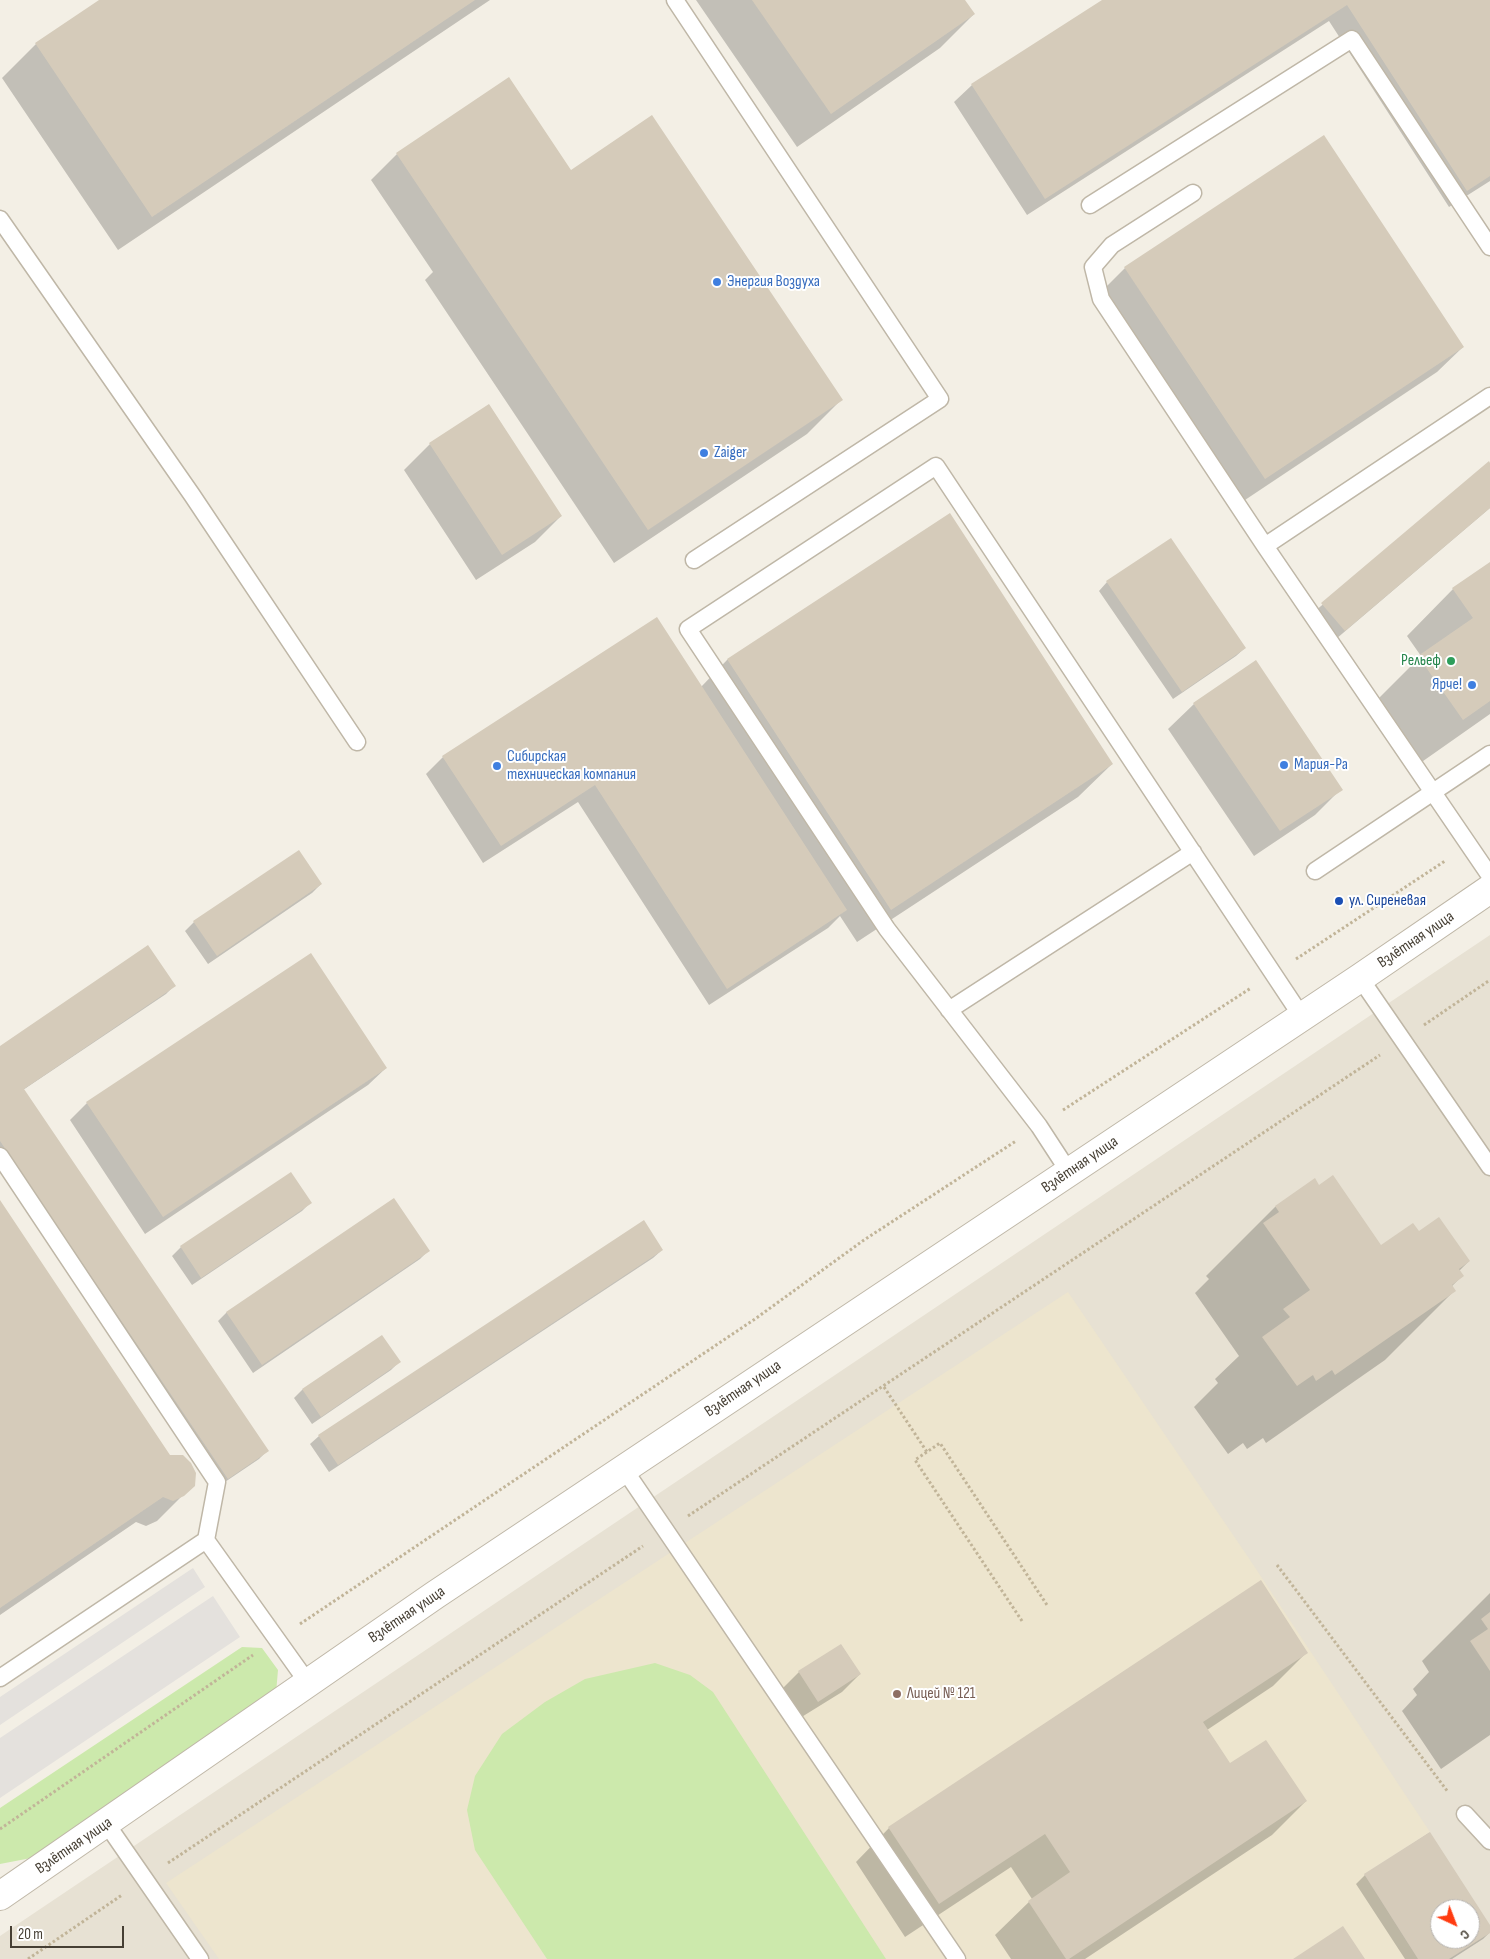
<!DOCTYPE html>
<meta charset="utf-8">
<style>
body{margin:0}
#map{position:relative;width:1490px;height:1959px;overflow:hidden;background:#f3efe5;font-family:"Sofia Sans Condensed",sans-serif}
canvas{display:block}
.north{position:absolute;left:1430px;top:1899px;width:50px;height:50px;box-sizing:border-box;background:#fff;border:1px solid #b5b2ae;border-radius:50%;rotate:137deg;font-size:14px;font-weight:700;line-height:20px;text-align:center;color:#463f34}
.north::after{content:'';display:block;margin:auto;width:18px;height:22px;background:#ff3b10;clip-path:polygon(50% 0,100% 100%,50% 72%,0 100%)}
.scale{position:absolute;left:10px;top:1926px;width:114px;height:22px;box-sizing:border-box;border:2px solid #463f34;border-top:0;padding-left:6px;font-size:15px;line-height:18px;white-space:nowrap;color:#463f34;-webkit-text-stroke:4px #fff;paint-order:stroke}
</style>
<div id="map">
<canvas width="1490" height="1959"></canvas>
<div class="north">С</div>
<div class="scale">20 m</div>
</div>
<script>
const ctx = document.querySelector('canvas').getContext('2d');
ctx.lineJoin = 'round';
function paint(path, color) { ctx.fillStyle = color; ctx.fill(path, 'evenodd'); }
const toPath = rows => new Path2D(rows.map(r => 'M' + r).join(''));
function strokePath(path, color, width, dash) { ctx.strokeStyle = color; ctx.lineWidth = width; ctx.lineCap = dash ? 'butt' : 'round'; ctx.setLineDash(dash || []); ctx.stroke(path); }
function drawText(font, color, halo, rows, align = 'center') {
  ctx.font = font + ' "Sofia Sans Condensed",sans-serif'; ctx.lineWidth = 4; ctx.setLineDash([]); ctx.textBaseline = 'middle'; ctx.strokeStyle = halo; ctx.fillStyle = color; for (const [text, x, y, turn = 0] of rows) {
    ctx.save(); ctx.translate(x, y); ctx.rotate((+turn || 0) * Math.PI / 180); ctx.textAlign = isNaN(turn) ? turn : align; if (halo) ctx.strokeText(text, 0, 0); ctx.fillText(text, 0, 0); ctx.restore();
  }
}
const residential = toPath([
 [1490,935,1490,1959,0,1959,0,1936],
 [1440,1909,1470,1909,1470,1939,1440,1939]
]);
const education = toPath([
 [1068,1292,1248,1557,1430,1832,1364,1874,1418,1959,219,1959,166,1883]
]);
const green = toPath([
 [242,1647,262,1648,278,1670,276,1693,31,1858,0,1864,0,1808],
 [655,1663,690,1675,713,1692,886,1959,547,1959,475,1850,467,1810,475,1776,502,1734,545,1702,585,1679]
]);
const parking = toPath([
 [193,1568,205,1587,0,1725,0,1697],
 [213,1596,240,1637,0,1798,0,1738]
]);
const shadow = toPath([
 [101,0,490,0,118,250,2,78,36,44],
 [696,0,964,0,974,14,940,48,797,147],
 [1105,0,1490,0,1490,181,1449,207,1329,21,1027,215,954,102,972,85],
 [509,79,569,169,841,400,807,434,614,563,425,280,433,272,371,180,397,154],
 [1125,268,1463,347,1437,372,1239,504,1099,294],
 [489,405,561,516,535,542,476,580,404,470,430,444],
 [1488,463,1490,465,1490,508,1336,639,1314,612],
 [949,515,1112,764,1078,797,857,942,840,916,828,928,709,1005,578,802,483,863,426,774,443,757,701,687,727,660],
 [1490,563,1490,714,1416,766,1373,704,1421,656,1407,636,1453,589],
 [1107,582,1245,648,1236,656,1173,699,1099,591],
 [1194,704,1341,789,1315,815,1254,856,1168,729],
 [321,884,312,893,208,964,185,931,194,922],
 [174,986,166,994,23,1090,267,1451,259,1459,219,1486,0,1162,0,1047],
 [386,1068,368,1085,145,1234,70,1120,87,1103],
 [1314,1180,1319,1186,1381,1247,1419,1233,1469,1261,1459,1271,1462,1276,1451,1287,1454,1291,1385,1360,1266,1443,1263,1438,1247,1449,1243,1443,1228,1454,1194,1407,1218,1383,1215,1379,1239,1356,1195,1293,1209,1279,1206,1276,1275,1207],
 [0,1202,169,1456,193,1485,157,1521,146,1526,136,1522,0,1615],
 [310,1203,302,1211,192,1285,172,1256,181,1247],
 [662,1250,653,1258,329,1472,310,1444,319,1436],
 [428,1251,420,1259,253,1373,218,1321,227,1312],
 [382,1336,399,1362,391,1370,312,1424,294,1398,302,1390],
 [1490,1593,1490,1735,1441,1769,1402,1711,1417,1695,1413,1689,1429,1672,1422,1661],
 [841,1645,860,1674,842,1692,800,1718,781,1690,799,1672],
 [1307,1652,1273,1686,1207,1730,1230,1765,1306,1801,1272,1835,1085,1959,1011,1959,995,1935,1032,1899,1011,1867,905,1937,856,1862,889,1828],
 [1429,1833,1490,1928,1490,1932,1483,1939,1452,1959,1405,1959,1356,1884,1365,1875],
 [1440,1909,1470,1909,1470,1939,1440,1939]
]);
const building = toPath([
 [99,0,475,0,152,217,35,43],
 [752,0,965,0,975,14,831,114],
 [1102,0,1490,0,1490,176,1467,191,1347,5,1045,199,971,84],
 [509,77,571,170,652,115,843,400,648,530,396,153],
 [1324,135,1464,347,1265,479,1124,267],
 [489,404,562,516,502,555,429,443],
 [1489,461,1490,463,1490,508,1345,631,1321,603],
 [950,513,1113,764,891,910,727,659],
 [1171,538,1246,648,1182,692,1106,581],
 [1490,562,1490,701,1463,720,1418,656,1473,618,1452,588],
 [657,617,847,910,727,989,595,785,501,846,442,756],
 [1256,660,1343,790,1280,831,1193,703],
 [299,850,322,884,217,956,193,921],
 [148,945,176,986,24,1089,269,1451,228,1479,0,1141,0,1046],
 [311,953,387,1068,163,1217,86,1102],
 [291,1172,312,1203,201,1278,180,1246],
 [1333,1175,1381,1245,1413,1223,1419,1231,1439,1217,1470,1261,1459,1269,1464,1276,1452,1285,1456,1291,1335,1375,1332,1370,1316,1381,1313,1375,1297,1386,1262,1337,1290,1317,1283,1309,1310,1290,1263,1223,1279,1212,1275,1206,1315,1178,1319,1185],
 [394,1198,430,1251,262,1365,226,1312],
 [0,1200,170,1455,183,1455,191,1463,196,1473,195,1486,184,1496,173,1501,163,1497,0,1608],
 [644,1220,663,1250,338,1465,318,1435],
 [382,1335,401,1362,321,1417,302,1389],
 [1261,1580,1308,1653,1203,1722,1230,1763,1266,1740,1307,1801,1069,1959,1066,1959,1028,1901,1070,1872,1045,1834,939,1904,888,1827],
 [1490,1612,1490,1671,1470,1641,1488,1629,1481,1619],
 [841,1644,861,1674,818,1702,798,1671],
 [1430,1832,1490,1925,1490,1933,1449,1959,1418,1959,1364,1874],
 [1440,1909,1470,1909,1470,1939,1440,1939],
 [1343,1926,1365,1959,1293,1959]
]);
const path = toPath([
 [1296,959,1445,861],
 [1424,1025,1490,980],
 [1063,1110,1251,988],
 [884,1387,927,1452],
 [688,1516,1380,1055],
 [1277,1565,1448,1792],
 [1022,1621,915,1460,940,1443,1047,1605],
 [300,1624,755,1319,864,1240,1016,1141],
 [0,1829,253,1655],
 [168,1863,643,1546],
 [28,1959,122,1895]
]);
const service = toPath([
 [675,0,940,399,694,560],
 [1193,193,1112,245,1093,267,1101,299,1265,546,1490,876],
 [1090,205,1352,39,1490,247],
 [0,219,192,495,357,742],
 [1265,546,1490,396],
 [1315,871,1490,754],
 [1360,978,1490,1167],
 [949,1010,1193,852],
 [0,1156,217,1482,206,1540],
 [1069,1172,1039,1126,887,929,688,629,936,466,1302,1017],
 [624,1469,957,1959],
 [0,1678,206,1540,308,1683],
 [1465,1814,1490,1841],
 [106,1823,200,1959]
]);
const minor = toPath([
 [0,1896,435,1595,1360,978,1490,889]
]);
const markers = [
 [717,282,5,"#3f7fe0"],
 [704,453,5,"#3f7fe0"],
 [1451,661,5,"#2e9e5b"],
 [1472,685,5,"#3f7fe0"],
 [1284,765,5,"#3f7fe0"],
 [497,766,5,"#3f7fe0"],
 [1339,901,5,"#1a4fb4"],
 [897,1694,5,"#8d6e63"]
];
const shopNames = [
 ["Энергия Воздуха",727,282],
 ["Zaiger",714,453],
 ["Ярче!",1462,685,"right"],
 ["Сибирская",507,757],
 ["техническая компания",507,775],
 ["Мария-Ра",1294,765]
];
const leisureNames = [
 ["Рельеф",1441,661]
];
const transitNames = [
 ["ул. Сиреневая",1349,901]
];
const streetNames = [
 ["Взлётная улица",1416,940,-34],
 ["Взлётная улица",1080,1165,-34],
 ["Взлётная улица",743,1389,-34],
 ["Взлётная улица",407,1615,-34],
 ["Взлётная улица",74,1846,-34]
];
const educationNames = [
 ["Лицей № 121",907,1694]
];
paint(residential, '#e7e1d3');
paint(education, '#ede5ce');
paint(green, '#cce9ac');
paint(parking, '#e4e1dd');
paint(shadow, '#0003');
paint(building, '#d5cbba');
strokePath(service, '#bfb7a7', 19);
strokePath(minor, '#bfb7a7', 30);
strokePath(path, '#c1b498', 3, [2.5, 2.5]);
strokePath(service, '#fff', 16);
strokePath(minor, '#fff', 28);
for (const [x, y, r, color] of markers) { const dot = new Path2D(); dot.arc(x, y, r, 0, 2 * Math.PI); ctx.fillStyle = color; ctx.fill(dot); strokePath(dot, '#fff', 2); }
drawText('16px', '#366cbe', '#fff', shopNames, 'left');
drawText('16px', '#27864d', '#fff', leisureNames, 'right');
drawText('16px', '#164399', '#fff', transitNames, 'left');
drawText('16px', '#463f34', '#fff', streetNames);
drawText('16px', '#785e54', '#fff', educationNames, 'left');
</script>
